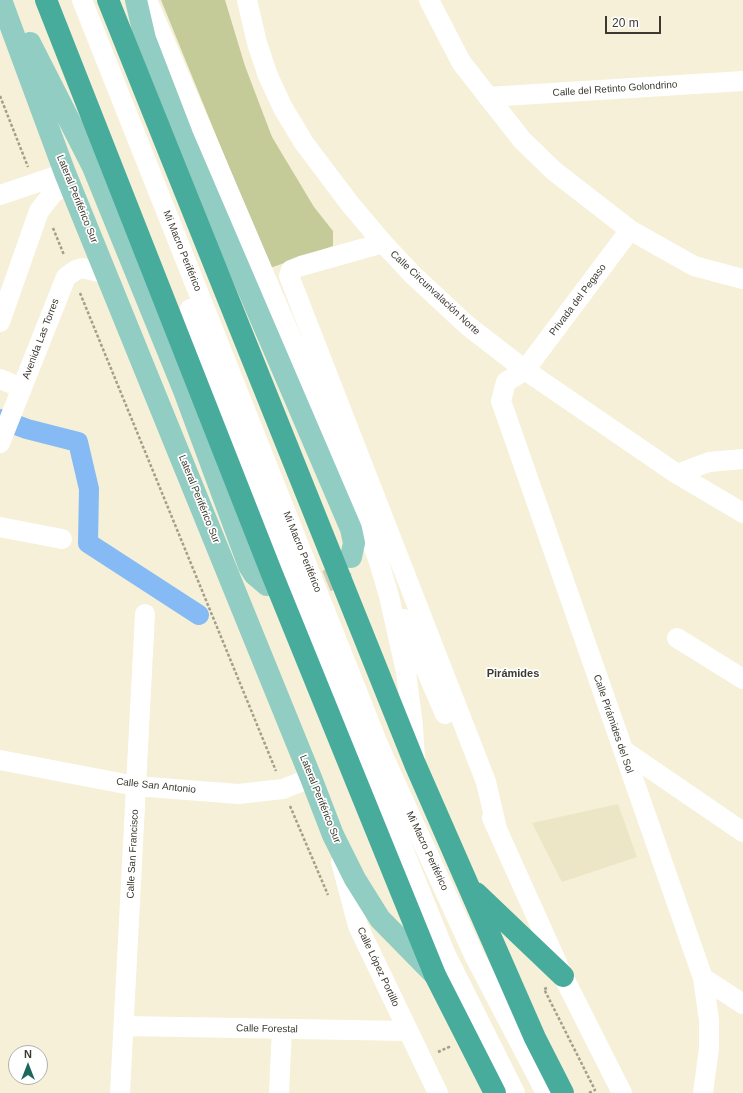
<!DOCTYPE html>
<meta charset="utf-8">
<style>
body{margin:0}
#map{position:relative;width:743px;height:1093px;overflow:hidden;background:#f5f0d7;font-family:Helvetica,sans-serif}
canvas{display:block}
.north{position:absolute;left:8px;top:1045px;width:40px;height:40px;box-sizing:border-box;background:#fff;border:1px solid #b1b0ac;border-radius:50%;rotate:0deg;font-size:11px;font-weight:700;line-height:16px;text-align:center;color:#3c3a30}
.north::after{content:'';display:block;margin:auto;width:14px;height:18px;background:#1d675e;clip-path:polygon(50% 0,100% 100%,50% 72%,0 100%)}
.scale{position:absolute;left:605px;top:16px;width:56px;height:18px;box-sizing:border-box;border:2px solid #3c3a30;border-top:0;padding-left:5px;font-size:12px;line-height:14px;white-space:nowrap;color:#3c3a30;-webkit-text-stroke:3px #fff;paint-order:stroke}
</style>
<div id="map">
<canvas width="743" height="1093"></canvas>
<div class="north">N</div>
<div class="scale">20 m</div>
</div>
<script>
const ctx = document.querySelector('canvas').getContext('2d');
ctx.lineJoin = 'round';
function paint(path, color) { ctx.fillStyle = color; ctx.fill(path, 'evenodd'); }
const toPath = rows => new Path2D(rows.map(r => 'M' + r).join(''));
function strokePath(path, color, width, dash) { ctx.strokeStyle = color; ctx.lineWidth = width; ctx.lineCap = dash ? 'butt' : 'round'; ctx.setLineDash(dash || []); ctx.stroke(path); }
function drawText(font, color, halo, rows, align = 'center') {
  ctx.font = font + ' Helvetica,sans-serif'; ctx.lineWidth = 3.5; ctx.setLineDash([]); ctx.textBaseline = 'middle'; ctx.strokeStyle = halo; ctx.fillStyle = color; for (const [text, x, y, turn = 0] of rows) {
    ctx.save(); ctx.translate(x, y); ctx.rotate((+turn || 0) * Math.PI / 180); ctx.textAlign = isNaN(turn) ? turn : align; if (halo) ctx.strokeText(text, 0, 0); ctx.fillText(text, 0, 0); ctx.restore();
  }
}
const built = toPath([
 [618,804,637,857,562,882,532,823]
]);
const green = toPath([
 [161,0,225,0,245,66,272,137,314,207,333,231,333,246,270,268]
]);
const canal = toPath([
 [0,419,27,429,78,442,89,489,88,543,199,615]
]);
const majorTunnel = toPath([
 [295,590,307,589,329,580,338,574,350,559]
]);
const path = toPath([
 [0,96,28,167],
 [53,228,64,255],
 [80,293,276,771],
 [290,806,328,895],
 [547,988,544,989,595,1090,589,1093],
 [438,1052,449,1047,449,1048]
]);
const minor = toPath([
 [82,0,380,749,474,955,546,1093],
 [147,0,317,398,378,559,389,596,406,672,413,726,415,758],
 [247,0,257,43,268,76,283,108,304,143,350,204,383,243,413,275,468,326,525,370,677,474,743,513],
 [429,0,461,62,522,140,554,171,630,230,694,266,743,279],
 [488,97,743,81],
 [0,195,65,173],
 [630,230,525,370,506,382,501,401,703,978,709,1020,709,1048,703,1093],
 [383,243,301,266,291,270,289,276,486,782,497,829],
 [190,309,370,767,445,953,515,1093],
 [0,322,39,211,53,193,69,183],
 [0,379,22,388],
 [0,443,66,277,76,270,82,268,107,274],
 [677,474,709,462,743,459],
 [0,527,62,539],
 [404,619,445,714],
 [677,638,743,679],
 [623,750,743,832],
 [0,760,136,786,238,794,283,789,311,778],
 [492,818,563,976,622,1093],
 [341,862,358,926,438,1093],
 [703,978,743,1004],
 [125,1026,408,1031],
 [120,1093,145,614],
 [279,1093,282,1029]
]);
const major = toPath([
 [1,0,65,173,311,778,333,835,355,879,380,919,435,975],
 [136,0,145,39,182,135,351,529,354,543,351,557],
 [30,43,93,167,183,388,249,566,254,574,267,585]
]);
const highway = toPath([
 [46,0,272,574,435,975,495,1093],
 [108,0,415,764,535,1038,563,1093],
 [476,893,563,976]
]);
const streetNames = [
 ["Calle del Retinto Golondrino",615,89,-4],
 ["Lateral Periférico Sur",77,199,68],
 ["Mi Macro Periférico",182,251,68],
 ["Calle Circunvalación Norte",435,293,43],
 ["Privada del Pegaso",578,300,-53],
 ["Avenida Las Torres",41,339,-69],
 ["Lateral Periférico Sur",199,499,68],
 ["Mi Macro Periférico",302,552,68],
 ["Calle Pirámides del Sol",613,724,71],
 ["Calle San Antonio",156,786,6],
 ["Lateral Periférico Sur",320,799,68],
 ["Mi Macro Periférico",427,851,65],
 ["Calle San Francisco",133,854,-87],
 ["Calle López Portillo",378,967,65],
 ["Calle Forestal",267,1029,1]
];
const neighbourhoodNames = [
 ["Pirámides",513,674]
];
paint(built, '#ede6c6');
paint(green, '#c4cb99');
strokePath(canal, '#86baf4', 20);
strokePath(majorTunnel, '#d0ccb6', 22, [22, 11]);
strokePath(path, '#a39f8d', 2.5, [3, 2]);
strokePath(minor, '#fff', 20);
strokePath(major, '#91cdc3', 22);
strokePath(highway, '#47ac9b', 22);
drawText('10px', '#3c3a30', '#fff', streetNames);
drawText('bold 11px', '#3c3a30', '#fff', neighbourhoodNames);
</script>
